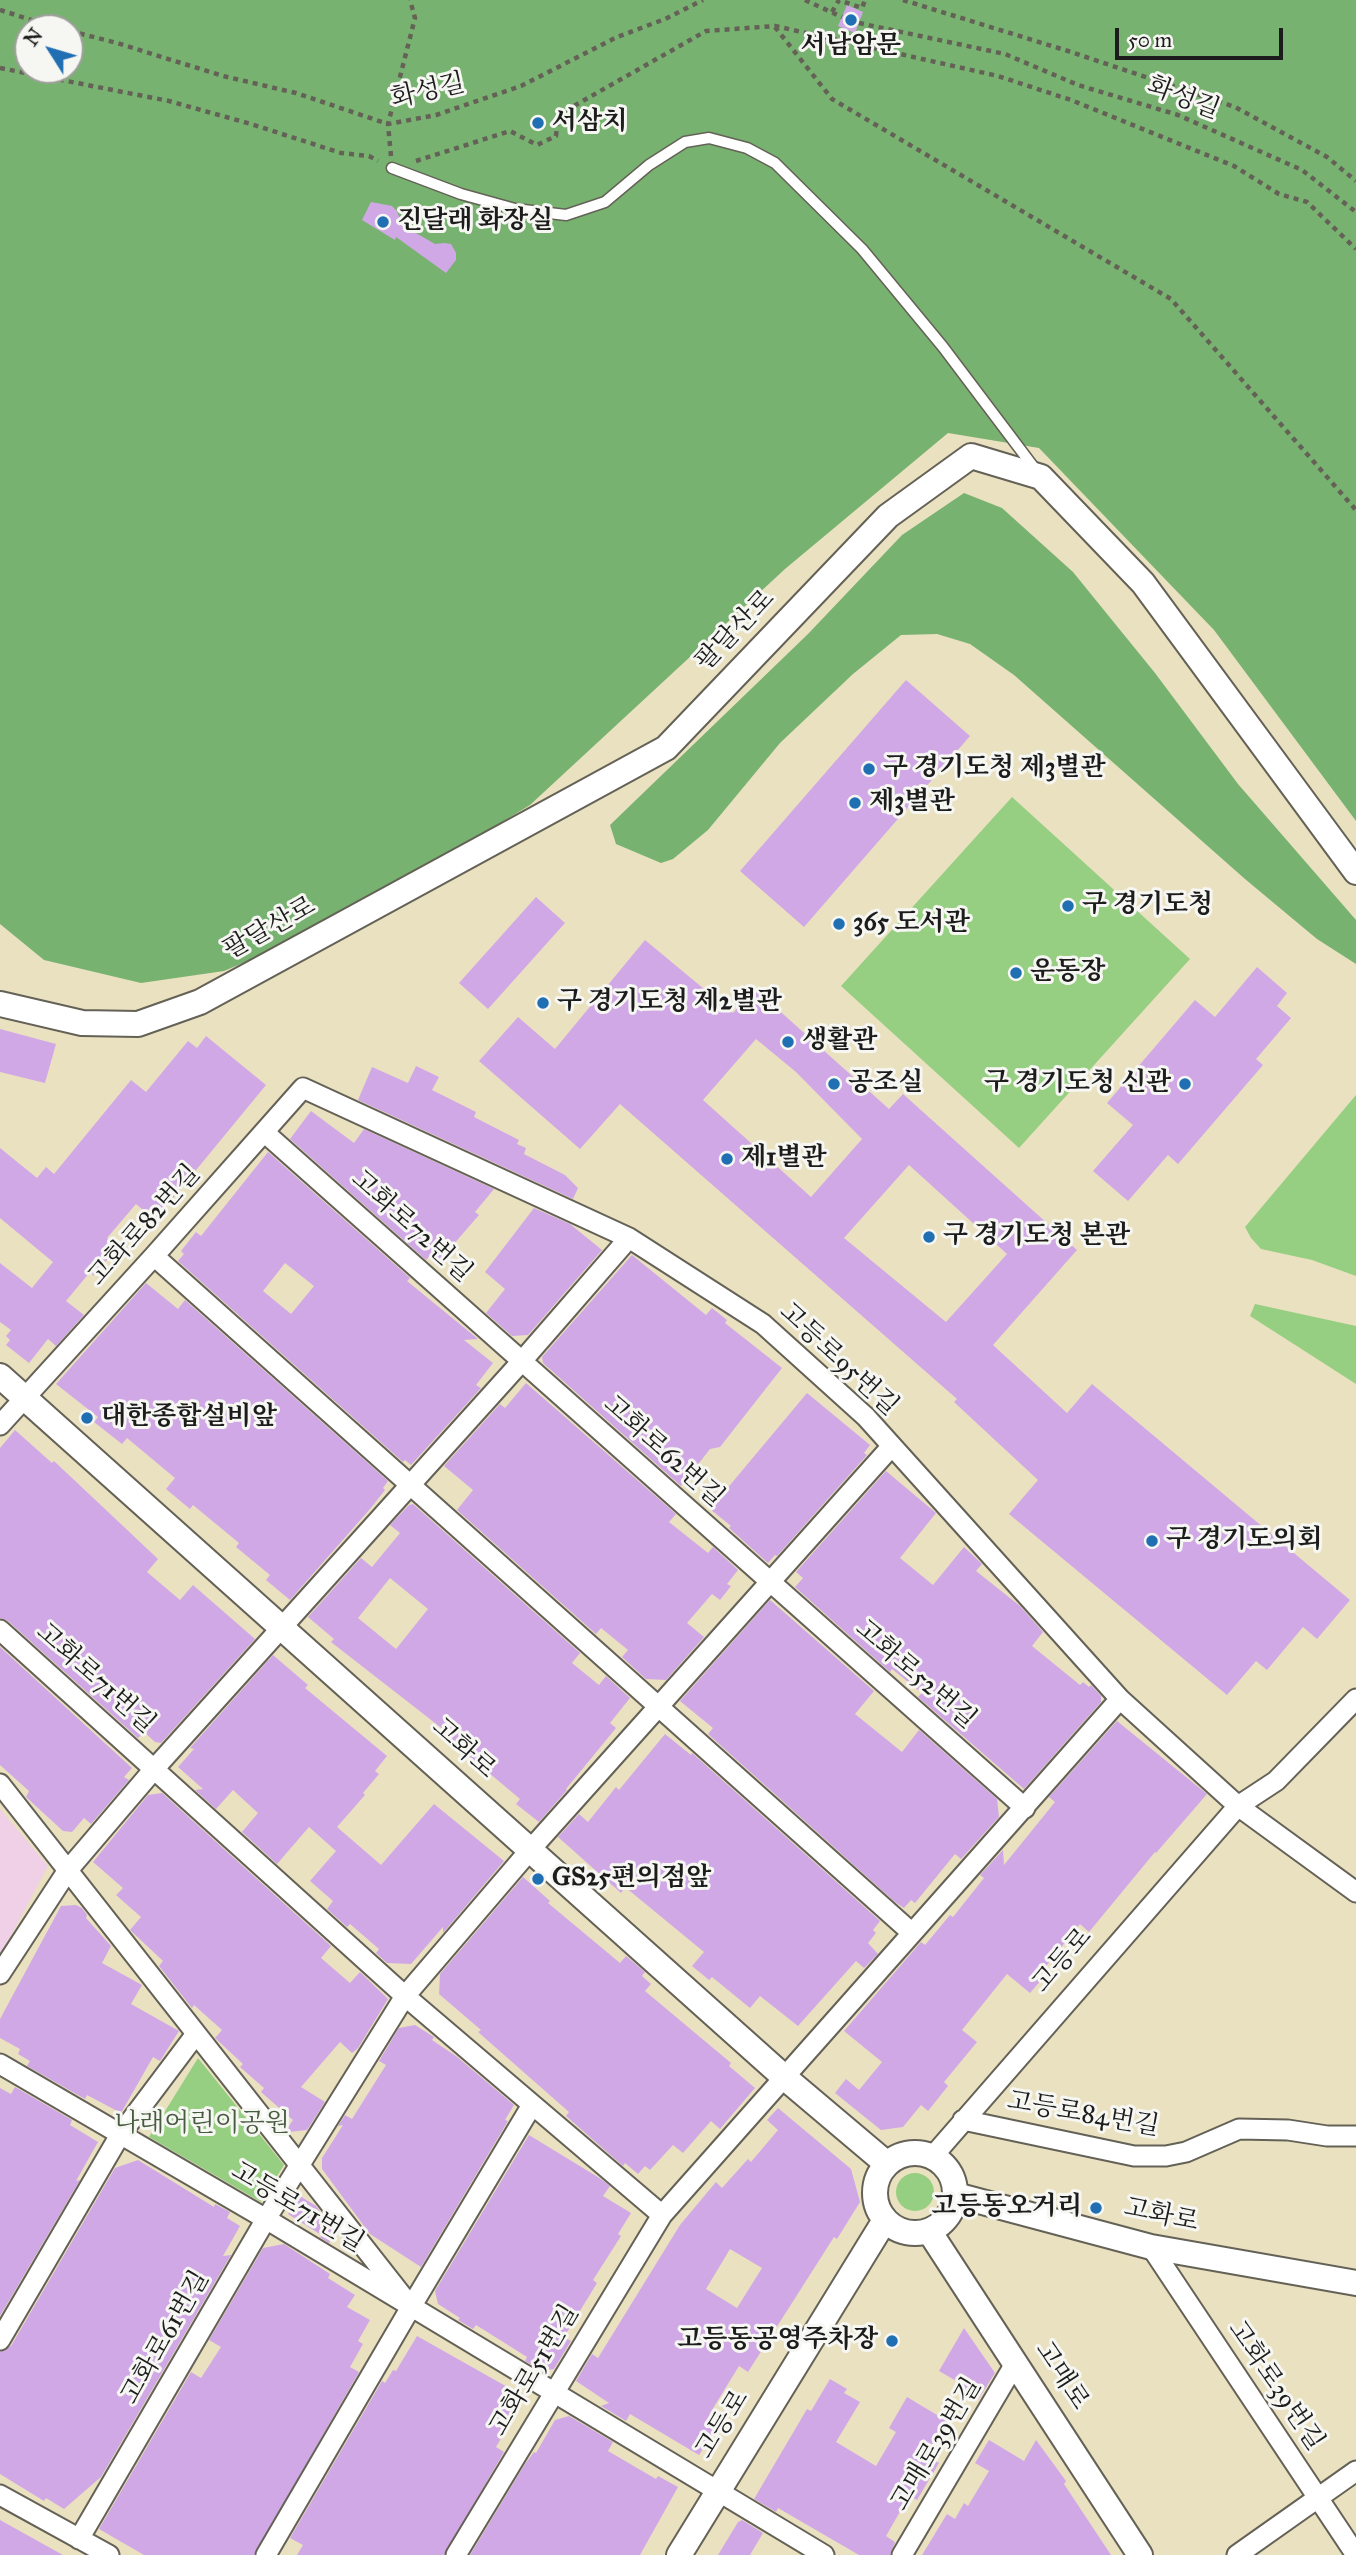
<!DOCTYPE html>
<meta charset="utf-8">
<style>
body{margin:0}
#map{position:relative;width:1356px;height:2555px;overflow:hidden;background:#eae1c1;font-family:"IM FELL Great Primer",serif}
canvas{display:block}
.north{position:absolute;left:14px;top:14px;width:70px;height:70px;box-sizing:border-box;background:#f6f6f2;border:2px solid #9f9f9c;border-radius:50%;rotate:307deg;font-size:19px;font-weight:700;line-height:28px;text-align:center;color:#1c1c1c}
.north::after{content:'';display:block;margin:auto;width:24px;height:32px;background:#1f6fb2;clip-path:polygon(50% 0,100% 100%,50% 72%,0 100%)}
.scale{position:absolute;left:1115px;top:28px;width:168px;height:32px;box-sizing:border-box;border:4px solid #1c1c1c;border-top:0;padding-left:9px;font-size:21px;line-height:24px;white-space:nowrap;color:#1c1c1c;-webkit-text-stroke:5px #f6f6f2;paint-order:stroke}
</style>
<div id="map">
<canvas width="1356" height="2555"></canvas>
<div class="north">N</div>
<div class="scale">50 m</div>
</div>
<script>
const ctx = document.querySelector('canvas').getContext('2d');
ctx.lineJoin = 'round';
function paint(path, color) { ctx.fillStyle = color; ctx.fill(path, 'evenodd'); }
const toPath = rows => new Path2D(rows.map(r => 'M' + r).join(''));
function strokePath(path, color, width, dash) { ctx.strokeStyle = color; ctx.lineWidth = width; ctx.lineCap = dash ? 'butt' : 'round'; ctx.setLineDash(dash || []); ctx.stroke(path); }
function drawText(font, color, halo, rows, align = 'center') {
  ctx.font = font + ' "IM FELL Great Primer","Noto Serif KR",serif'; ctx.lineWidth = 6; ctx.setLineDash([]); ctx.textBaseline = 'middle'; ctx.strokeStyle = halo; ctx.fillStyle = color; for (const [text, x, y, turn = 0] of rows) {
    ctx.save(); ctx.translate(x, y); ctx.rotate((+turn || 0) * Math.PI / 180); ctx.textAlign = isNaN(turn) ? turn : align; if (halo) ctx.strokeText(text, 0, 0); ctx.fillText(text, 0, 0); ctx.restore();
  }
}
const built = toPath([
 [0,1809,48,1866,0,1956]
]);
const green = toPath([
 [1012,797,1190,959,1019,1148,841,986],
 [1356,1095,1356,1276,1312,1260,1261,1249,1251,1238,1245,1227],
 [1255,1304,1356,1326,1356,1384,1250,1316],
 [198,2058,284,2165,261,2202,149,2137],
 '896 2192a19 19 0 1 1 38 0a19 19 0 1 1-38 0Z'
]);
const forest = toPath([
 [0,0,1356,0,1356,821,1214,630,1039,448,948,433,785,569,530,805,335,924,224,971,141,983,44,960,0,924],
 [28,28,70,28,70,70,28,70],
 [964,493,1002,508,1073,572,1155,673,1238,784,1356,920,1356,964,1317,939,1245,879,1014,675,970,644,937,634,901,635,853,674,780,743,708,830,673,859,661,863,616,844,610,825,808,634,902,535]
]);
const building = toPath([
 [847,5,863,12,855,33,838,26],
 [371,202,392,206,397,211,402,225,435,244,444,243,451,244,456,253,456,260,446,273,396,237,395,240,362,220],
 [906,680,970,736,804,927,740,871],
 [536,897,565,923,488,1009,459,983],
 [645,940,733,1013,754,988,889,1109,903,1094,1077,1250,993,1345,1067,1413,1092,1384,1350,1600,1317,1639,1303,1627,1267,1670,1256,1661,1227,1695,1009,1514,1038,1480,954,1402,957,1399,620,1104,580,1149,479,1061,518,1017,555,1049],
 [756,1039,796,1072,862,1139,811,1197,703,1100],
 [909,1165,1007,1254,946,1322,844,1238],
 [1257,967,1287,993,1277,1006,1291,1018,1256,1059,1263,1065,1178,1164,1168,1155,1128,1201,1093,1171,1133,1125,1107,1103,1195,1000,1215,1017],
 [0,1029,56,1044,45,1083,0,1072],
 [206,1036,266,1085,155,1220,136,1204,107,1238,117,1247,94,1276,90,1272,66,1301,84,1315,56,1346,48,1339,29,1363,6,1345,10,1340,6,1336,11,1330,0,1322,0,1263,32,1288,53,1262,0,1218,0,1148,37,1178,46,1167,54,1174,131,1080,146,1092,188,1041,197,1048],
 [416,1066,439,1077,432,1090,476,1112,474,1117,519,1140,517,1144,526,1148,524,1154,565,1175,578,1188,573,1199,358,1100,372,1067,408,1083],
 [311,1111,354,1143,364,1129,494,1189,475,1212,479,1215,439,1261,431,1254,426,1260,290,1139],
 [268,1152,410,1278,407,1281,478,1339,464,1340,493,1363,476,1385,481,1388,411,1465,405,1460,403,1462,178,1261,184,1254,181,1251,196,1232,201,1236],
 [285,1263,314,1286,291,1314,263,1291],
 [534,1208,570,1224,602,1250,528,1335,512,1336,486,1313,505,1289,485,1272],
 [632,1255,706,1315,712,1308,727,1320,725,1323,782,1368,720,1447,710,1449,681,1486,543,1363,542,1357],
 [146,1283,178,1309,185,1300,388,1481,383,1488,385,1490,370,1509,290,1600,266,1580,270,1575,236,1547,239,1543,193,1505,190,1509,166,1489,175,1478,127,1438,122,1444,94,1422,98,1417,56,1384],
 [526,1383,676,1514,669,1522,708,1553,713,1547,738,1570,727,1584,731,1586,720,1600,712,1594,687,1623,704,1637,666,1680,646,1679,622,1657,628,1650,601,1628,596,1634,457,1510,473,1490,444,1466,500,1404,505,1408],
 [807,1393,870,1445,864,1453,867,1455,777,1556,775,1555,768,1563,729,1528,731,1526,710,1509],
 [15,1430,52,1463,54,1461,158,1559,147,1572,180,1600,193,1585,255,1639,161,1743,155,1742,144,1732,138,1738,8,1621,0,1618,0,1448],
 [886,1471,936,1513,900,1558,933,1585,964,1547,982,1564,976,1571,1020,1606,1043,1632,1032,1646,1080,1685,1083,1682,1089,1687,1091,1685,1101,1696,1101,1702,1024,1789,918,1697,922,1693,892,1669,890,1672,795,1587,803,1578,796,1572],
 [413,1504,580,1653,572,1663,599,1685,606,1676,630,1698,610,1723,616,1728,566,1789,567,1790,539,1822,516,1804,520,1799,450,1740,453,1737,331,1642,334,1639,308,1617,361,1558,372,1567,400,1533,390,1525,409,1505],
 [390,1578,428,1609,396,1649,358,1618],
 [770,1600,874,1691,855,1714,902,1752,919,1730,997,1799,999,1817,961,1859,955,1854,915,1903,911,1900,904,1908,895,1902,708,1734,713,1728,680,1701],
 [0,1647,132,1768,124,1777,129,1780,91,1824,84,1818,72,1832,63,1831,26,1797,29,1791,0,1765],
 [273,1655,308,1685,305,1688,387,1756,375,1771,379,1774,363,1793,365,1795,337,1827,381,1865,434,1804,504,1861,443,1933,443,1927,411,1964,387,1963,376,1953,379,1949,350,1924,347,1927,327,1909,333,1901,310,1881,336,1851,309,1827,277,1864,242,1832,258,1813,233,1790,216,1809,195,1790,203,1789,178,1767,194,1749,190,1748],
 [1117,1721,1207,1794,1156,1853,1155,1852,1089,1932,1080,1924,1038,1976,1042,1979,1030,1993,1007,1974,962,2030,977,2042,944,2082,948,2086,928,2111,921,2105,903,2127,881,2130,835,2093,846,2079,859,2090,882,2062,844,2031,921,1942,925,1945,950,1915,953,1917,984,1878,980,1875,1003,1850,1004,1865,1055,1802,1049,1797],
 [665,1734,691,1755,692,1753,880,1921,873,1930,876,1933,868,1943,878,1954,864,1968,856,1961,798,2026,760,1996,750,2008,712,1977,709,1980,692,1966,704,1952,625,1887,621,1893,558,1837,579,1814,588,1822,616,1787,619,1790],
 [162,1793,331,1946,321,1958,350,1983,360,1972,388,1999,358,2048,352,2053,340,2042,301,2087,325,2102,307,2130,289,2132,287,2129,293,2120,261,2092,264,2088,240,2067,243,2064,215,2038,222,2030,194,2005,192,2008,159,1966,163,1961,130,1930,141,1917,116,1895,123,1888,93,1862,148,1795],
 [523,1877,550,1901,548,1903,620,1963,626,1956,645,1972,642,1976,651,1984,645,1991,731,2063,729,2066,755,2088,720,2129,711,2121,683,2153,673,2145,650,2170,645,2166,638,2174,625,2163,623,2166,566,2116,569,2112,478,2032,481,2030,439,1994,440,1974],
 [76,1905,82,1908,87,1915,86,1918,111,1946,102,1963,142,1985,131,2004,179,2031,160,2061,153,2057,121,2113,87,2095,85,2099,27,2066,30,2061,18,2054,20,2049,0,2038,0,2019,61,1906],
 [415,2025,434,2037,432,2040,456,2056,514,2105,505,2120,508,2121,421,2267,370,2234,322,2169,322,2158,343,2125,338,2126,345,2115,352,2119,386,2065,379,2061,399,2028],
 [15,2087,72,2120,70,2125,98,2142,76,2181,80,2180,0,2316,0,2088,11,2094],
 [778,2108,851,2169,860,2202,837,2239,834,2237,748,2372,739,2366,709,2415,720,2421,699,2455,630,2414,626,2421,601,2406,609,2403,576,2381,592,2354,598,2358,680,2225,716,2182,722,2188,748,2159,751,2162,778,2130,767,2120],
 [730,2249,762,2268,737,2308,706,2289],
 [529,2135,601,2179,610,2186,603,2196,631,2213,618,2234,621,2236,593,2280,597,2283,564,2337,571,2341,554,2369,542,2371,525,2361,527,2357,476,2325,473,2329,458,2320,460,2318,438,2304,435,2291],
 [138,2160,214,2207,215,2204,230,2212,227,2218,240,2226,223,2256,231,2255,101,2477,64,2509,46,2498,44,2501,0,2474,0,2352,11,2346,115,2168],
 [300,2196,316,2206,336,2232,329,2243,319,2237,323,2236,288,2214],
 [284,2244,330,2274,328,2278,355,2295,347,2307,370,2320,358,2341,363,2344,350,2367,359,2372,254,2555,144,2555,99,2529,191,2372,201,2378,221,2347,209,2340,263,2248],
 [964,2328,995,2373,978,2400,955,2386,958,2382,939,2371],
 [417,2336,518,2393,521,2404,496,2447,504,2452,444,2555,297,2555,303,2545,290,2538,382,2381,385,2383,393,2370,396,2371],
 [830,2379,847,2389,844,2393,860,2402,836,2442,876,2466,896,2432,889,2428,907,2397,947,2421,926,2456,939,2463,917,2500,909,2496,886,2536,895,2542,890,2555,859,2555,778,2508,776,2512,754,2499,807,2409,811,2411],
 [569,2416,613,2442,608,2451,656,2479,658,2476,678,2487,640,2555,470,2555,525,2464,534,2452,536,2453,555,2420],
 [989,2440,1024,2461,1036,2440,1066,2481,1064,2484,1111,2555,922,2555,947,2514,955,2519,964,2503,968,2506,989,2471,975,2463],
 [0,2520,63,2555,0,2555],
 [742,2520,763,2533,750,2555,718,2555,738,2522]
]);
const path = toPath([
 [805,0,842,17],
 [903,0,1068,51,1235,107,1327,157,1356,181],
 [0,10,57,28],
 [832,12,839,0,862,8,865,0],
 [859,23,1005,54,1078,85,1178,115,1302,170,1356,212],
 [775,27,832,99,1171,299,1356,510],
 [70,31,117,43,223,76,296,93,388,124,436,115,521,86,617,37,665,19,703,0],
 [0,68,169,101,251,124,341,153,369,156,378,161],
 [391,156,388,124,415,18,410,0],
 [416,161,510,131,537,145,556,136,558,115,706,31,775,26,998,76,1071,100,1234,166,1279,194,1307,202,1356,249]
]);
const service = toPath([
 [392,168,461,194,515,209,566,215,605,202,649,165,685,142,709,138,747,148,775,163,862,249,943,347,1035,469]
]);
const minor = toPath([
 [264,1132,1025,1808],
 [154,1256,912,1933],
 [0,1425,154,1256,303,1088,629,1238,763,1324,866,1417,1120,1699,1238,1806,1356,1892],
 [0,1630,405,1996,662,2215],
 [0,1784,404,2298],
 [0,1974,68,1870,155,1768,522,1361,629,1238],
 [0,2064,266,2219,824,2555],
 [963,2120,1134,2156,1166,2156,1186,2152,1239,2129,1288,2130,1327,2136,1356,2136],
 [933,2156,1238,1806,1276,1781,1356,1699],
 [1151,2247,1356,2555],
 [0,2340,120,2135,196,2034],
 [0,2495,109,2555],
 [79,2539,266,2219,405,1996,530,1850,891,1447],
 [266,2555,411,2307,532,2105],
 [456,2555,662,2215,1120,1699],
 [902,2555,1016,2362],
 [1237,2555,1356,2471]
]);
const tertiary = toPath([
 [0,1004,82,1023,138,1024,200,1002,666,748,888,516,971,456,1041,477,1143,583,1356,872],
 [0,1376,784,2077,887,2164],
 '875 2193a40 40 0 1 1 80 0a40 40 0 1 1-80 0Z',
 [956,2195,1151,2247,1356,2283],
 [929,2231,1140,2555],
 [679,2555,885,2220]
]);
const markers = [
 [851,20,7,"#1f6fb2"],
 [538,123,7,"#1f6fb2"],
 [383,222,7,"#1f6fb2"],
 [869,769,7,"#1f6fb2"],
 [855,803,7,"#1f6fb2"],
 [1068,906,7,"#1f6fb2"],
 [839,924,7,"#1f6fb2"],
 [1016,973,7,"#1f6fb2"],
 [543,1003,7,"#1f6fb2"],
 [788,1042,7,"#1f6fb2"],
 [834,1084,7,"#1f6fb2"],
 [1185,1084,7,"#1f6fb2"],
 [727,1159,7,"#1f6fb2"],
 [929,1237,7,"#1f6fb2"],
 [87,1418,7,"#1f6fb2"],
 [1152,1541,7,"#1f6fb2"],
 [538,1879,7,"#1f6fb2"],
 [1096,2208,7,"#1f6fb2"],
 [892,2341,7,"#1f6fb2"]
];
const poiNames = [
 ["서남암문",851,47,"center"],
 ["서삼치",552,123],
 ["진달래 화장실",397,222],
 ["구 경기도청 제3별관",883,769],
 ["제3별관",869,803],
 ["구 경기도청",1082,906],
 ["365 도서관",853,924],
 ["운동장",1030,973],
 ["구 경기도청 제2별관",557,1003],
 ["생활관",802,1042],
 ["공조실",848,1084],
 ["구 경기도청 신관",1171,1084,"right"],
 ["제1별관",741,1159],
 ["구 경기도청 본관",943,1237],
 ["대한종합설비앞",101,1418],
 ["구 경기도의회",1166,1541],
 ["GS25편의점앞",552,1879],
 ["고등동오거리",1082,2208,"right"],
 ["고등동공영주차장",878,2341,"right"]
];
const streetNames = [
 ["화성길",428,92,-13],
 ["화성길",1183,99,21],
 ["팔달산로",736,631,-46],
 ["팔달산로",270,929,-29],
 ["고화로82번길",145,1226,-48],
 ["고화로72번길",411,1227,42],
 ["고등로95번길",838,1360,43],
 ["고화로62번길",663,1452,42],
 ["고화로52번길",915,1675,41],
 ["고화로71번길",95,1679,42],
 ["고화로",463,1749,42],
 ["고등로",1063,1961,-49],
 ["고등로84번길",1083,2115,10],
 ["고등로71번길",297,2208,31],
 ["고화로",1161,2216,12],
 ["고화로61번길",166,2338,-60],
 ["고화로51번길",535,2371,-59],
 ["고매로",1061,2376,57],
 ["고화로39번길",1275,2386,56],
 ["고등로",723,2425,-58],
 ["고매로39번길",937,2445,-59]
];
const parkNames = [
 ["나래어린이공원",202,2125]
];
paint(built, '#efd0e6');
paint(green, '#96cf82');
paint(forest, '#78b270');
paint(building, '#d1a8e6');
strokePath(service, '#646156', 13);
strokePath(minor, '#646156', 23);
strokePath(tertiary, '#646156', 28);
strokePath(path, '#646156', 4.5, [5, 5]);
strokePath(service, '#fff', 10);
strokePath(minor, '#fff', 19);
strokePath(tertiary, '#fff', 24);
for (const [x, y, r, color] of markers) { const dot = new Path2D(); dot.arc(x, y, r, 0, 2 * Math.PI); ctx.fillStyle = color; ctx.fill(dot); strokePath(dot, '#f6f6f2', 2.5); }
drawText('bold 26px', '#1c1c1c', '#f6f6f2', poiNames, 'left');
drawText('26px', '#1c1c1c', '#f6f6f2', streetNames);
drawText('26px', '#475b40', '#f6f6f2', parkNames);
</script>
